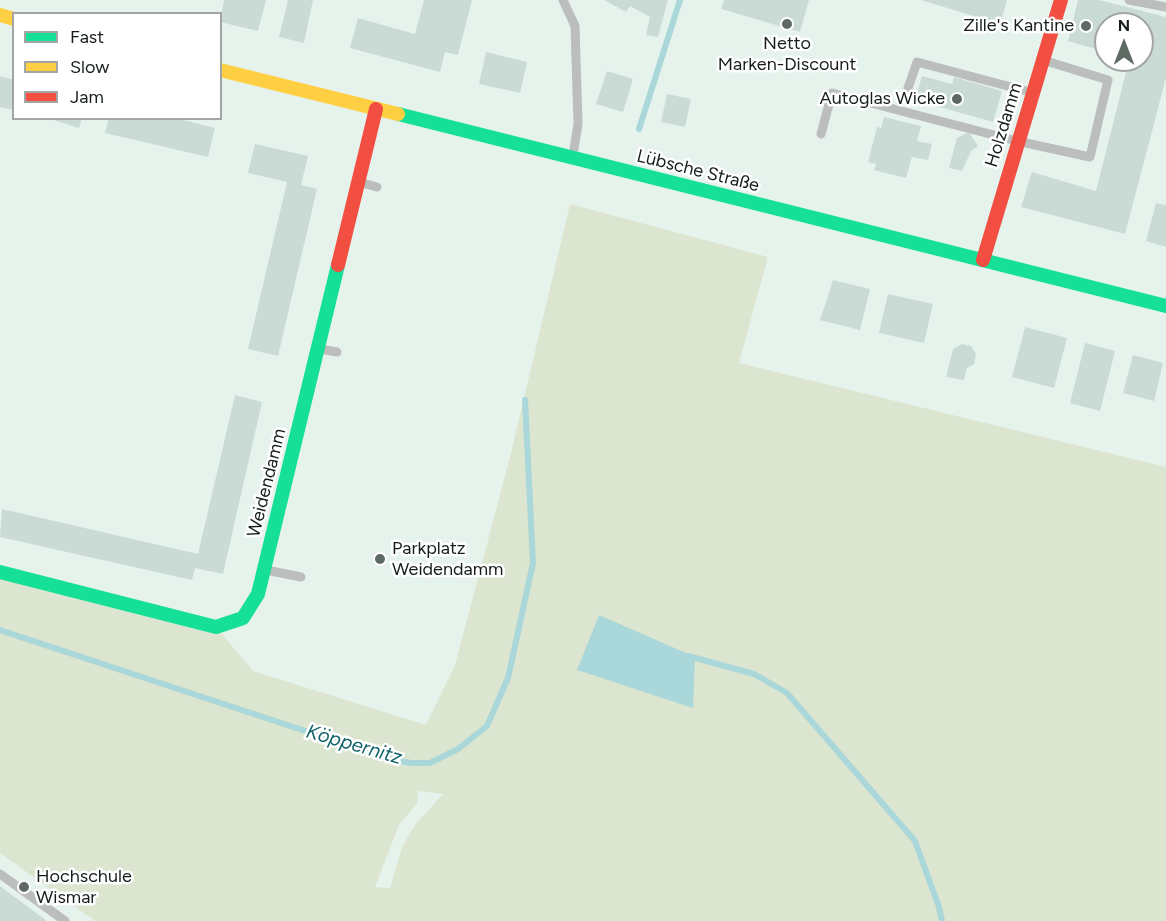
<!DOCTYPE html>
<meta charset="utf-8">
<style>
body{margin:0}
#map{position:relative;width:1166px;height:921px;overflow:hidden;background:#e6f3ec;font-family:Figtree,sans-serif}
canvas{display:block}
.legend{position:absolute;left:12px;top:12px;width:210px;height:108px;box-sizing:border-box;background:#fff;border:2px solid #a2a5a3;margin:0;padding:8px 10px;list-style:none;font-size:18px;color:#161e1a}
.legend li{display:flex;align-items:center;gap:12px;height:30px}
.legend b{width:30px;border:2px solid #a2a5a3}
.north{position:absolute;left:1094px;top:12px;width:60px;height:60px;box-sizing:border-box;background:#fff;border:2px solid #a2a5a3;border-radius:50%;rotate:0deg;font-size:16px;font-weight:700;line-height:24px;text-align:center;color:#161e1a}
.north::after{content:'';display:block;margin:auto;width:21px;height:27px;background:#5f6964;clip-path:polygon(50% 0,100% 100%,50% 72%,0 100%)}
</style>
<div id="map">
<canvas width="1166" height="921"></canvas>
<ul class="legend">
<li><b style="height:8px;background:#16e098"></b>Fast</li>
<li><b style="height:8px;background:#ffcf43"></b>Slow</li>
<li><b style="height:8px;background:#f24e42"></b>Jam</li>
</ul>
<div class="north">N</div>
</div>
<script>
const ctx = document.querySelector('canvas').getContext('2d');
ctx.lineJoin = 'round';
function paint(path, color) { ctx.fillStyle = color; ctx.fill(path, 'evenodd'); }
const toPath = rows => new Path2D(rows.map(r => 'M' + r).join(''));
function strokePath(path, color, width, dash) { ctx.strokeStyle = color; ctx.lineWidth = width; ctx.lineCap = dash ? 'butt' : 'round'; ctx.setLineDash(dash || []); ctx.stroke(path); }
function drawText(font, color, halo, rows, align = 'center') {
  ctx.font = font + ' Figtree,sans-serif'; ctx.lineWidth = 5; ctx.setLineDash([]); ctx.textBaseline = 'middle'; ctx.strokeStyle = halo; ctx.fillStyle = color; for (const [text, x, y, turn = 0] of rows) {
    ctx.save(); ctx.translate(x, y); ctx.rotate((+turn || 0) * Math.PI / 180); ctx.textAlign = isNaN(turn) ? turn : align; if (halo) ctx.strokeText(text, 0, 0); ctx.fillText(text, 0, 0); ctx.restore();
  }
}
const green = toPath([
 [570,204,768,257,739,363,1166,467,1166,921,95,921,0,853,0,572,216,627,253,671,426,725,455,665,511,453],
 [418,791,443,794,415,825,402,847,390,888,375,887,399,825,417,804]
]);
const water = toPath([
 [599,615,695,657,693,708,577,670]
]);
const stream = toPath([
 [639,129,680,0],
 [0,630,390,759,411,763,430,763,458,749,487,726,508,678,533,563,525,400],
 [688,656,754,674,787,693,915,841,939,907,942,921]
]);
const building = toPath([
 [224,0,266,0,258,31,220,22],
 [288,0,313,0,304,43,279,37],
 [424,0,472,0,458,55,445,52,440,72,350,48,358,18,415,34],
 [604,0,668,0,658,37,646,35,650,17,630,6,626,12],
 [724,0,809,0,800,32,721,9],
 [921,0,1007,0,1000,24],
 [1078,0,1099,0,1166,17,1166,78,1125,234,1021,207,1032,172,1096,191,1129,60,1142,60,1142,24,1106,24,1106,52,1068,41],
 [486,52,527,62,520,93,479,84],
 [607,71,633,79,623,112,596,104],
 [0,76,14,80,14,110,0,107],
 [922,76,952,84,954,77,1002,91,993,122,915,100],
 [667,94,691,99,685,127,661,122],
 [884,117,921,126,917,141,932,144,928,160,912,157,906,178,874,170,876,164,868,162,877,127,881,128],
 [47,118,82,118,79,128],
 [109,118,175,118,215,128,208,157,105,133],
 [969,132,978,146,971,151,962,171,949,168,957,138],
 [255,144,308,156,301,185,317,189,278,356,248,349,287,182,248,173],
 [1156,203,1166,205,1166,247,1146,241],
 [833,280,870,289,860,330,820,320],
 [888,294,933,304,924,343,879,333],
 [1025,327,1067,338,1054,388,1012,377],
 [1085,343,1115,351,1100,411,1070,403],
 [962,344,971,346,976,354,974,364,967,368,964,380,946,377,953,349],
 [1133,355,1163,363,1154,401,1123,393],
 [235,395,262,402,223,574,195,568,192,580,0,537,2,509,198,554],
 [0,886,47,921,0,921]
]);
const lane = toPath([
 [563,0,575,26,578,124,573,155],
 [1129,0,1166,7],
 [908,88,917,62,1030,92],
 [821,134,832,93,1017,141,1090,157,1108,80,1046,61],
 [359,182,377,187],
 [320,349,337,352],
 [266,570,301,577],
 [0,874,65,921]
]);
const fast = toPath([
 [398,114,1166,306],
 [0,572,216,627,243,618,258,594,338,265]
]);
const slow = toPath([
 [0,15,14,19],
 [220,70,398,114]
]);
const jam = toPath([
 [983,260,1061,0],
 [338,265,376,109]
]);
const markers = [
 [787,24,6,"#5f6964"],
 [1086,26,6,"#5f6964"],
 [957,99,6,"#5f6964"],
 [380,559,6,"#5f6964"],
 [24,887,6,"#5f6964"]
];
const poiNames = [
 ["Zille's Kantine",1074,26],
 ["Netto",787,44,"center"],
 ["Marken-Discount",787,65,"center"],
 ["Autoglas Wicke",945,99],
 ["Parkplatz",392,549,"left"],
 ["Weidendamm",392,570,"left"],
 ["Hochschule",36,877,"left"],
 ["Wismar",36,898,"left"]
];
const streetNames = [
 ["Holzdamm",1004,125,-73],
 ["Lübsche Straße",698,171,14],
 ["Weidendamm",267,483,-76]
];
const waterNames = [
 ["Köppernitz",354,745,16]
];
paint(green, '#dce5d0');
paint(water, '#aad7d9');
strokePath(stream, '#aad7d9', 6);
paint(building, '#cadbd6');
strokePath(lane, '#bbbebc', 9);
strokePath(fast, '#16e098', 14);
strokePath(slow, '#ffcf43', 14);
strokePath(jam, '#f24e42', 14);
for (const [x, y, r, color] of markers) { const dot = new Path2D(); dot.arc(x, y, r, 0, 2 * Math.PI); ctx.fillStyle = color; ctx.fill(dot); strokePath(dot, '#fff', 2); }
drawText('18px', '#161e1a', '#fff', poiNames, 'right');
drawText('18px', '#161e1a', '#fff', streetNames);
drawText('italic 20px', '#13636a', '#fff', waterNames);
</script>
